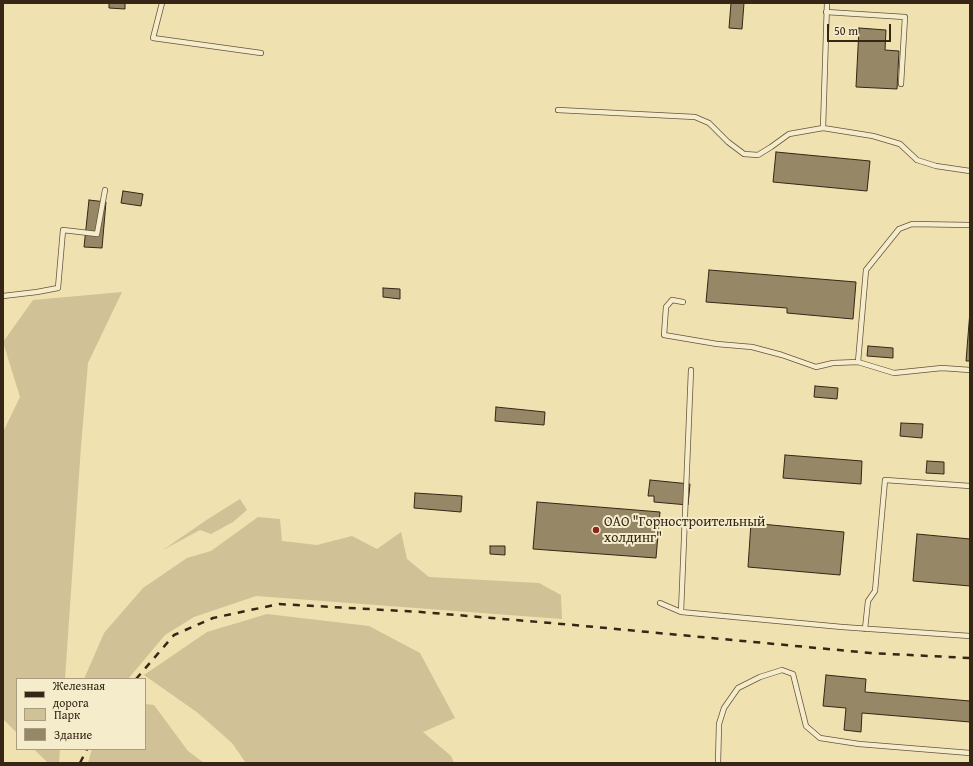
<!DOCTYPE html>
<meta charset="utf-8">
<style>
body{margin:0}
#map{position:relative;width:973px;height:766px;overflow:hidden;background:#f0e1b0;font-family:"Gentium Book Plus",serif}
canvas{display:block}
.frame{position:absolute;inset:0;border:4px solid #352616;pointer-events:none}
.legend{position:absolute;left:16px;top:678px;width:130px;height:72px;box-sizing:border-box;background:#f5eccc;border:1px solid #a89d83;margin:0;padding:5px 7px;list-style:none;font-size:12px;color:#352616}
.legend li{display:flex;align-items:center;gap:8px;height:20px}
.legend b{width:20px;border:1px solid #a89d83}
.scale{position:absolute;left:827px;top:24px;width:64px;height:18px;box-sizing:border-box;border:2px solid #352616;border-top:0;padding-left:5px;font-size:12px;line-height:14px;white-space:nowrap;color:#352616;-webkit-text-stroke:3px #f5eccc;paint-order:stroke}
</style>
<div id="map">
<canvas width="973" height="766"></canvas>
<div class="frame"></div>
<ul class="legend">
<li><b style="height:5px;background:#352616"></b>Железная дорога</li>
<li><b style="height:11px;background:#d0c196"></b>Парк</li>
<li><b style="height:11px;background:#968766"></b>Здание</li>
</ul>
<div class="scale">50 m</div>
</div>
<script>
const ctx = document.querySelector('canvas').getContext('2d');
ctx.lineJoin = 'round';
function paint(path, color) { ctx.fillStyle = color; ctx.fill(path, 'evenodd'); }
const toPath = rows => new Path2D(rows.map(r => 'M' + r).join(''));
function strokePath(path, color, width, dash) { ctx.strokeStyle = color; ctx.lineWidth = width; ctx.lineCap = dash ? 'butt' : 'round'; ctx.setLineDash(dash || []); ctx.stroke(path); }
function drawText(font, color, halo, rows, align = 'center') {
  ctx.font = font + ' "Gentium Book Plus",serif'; ctx.lineWidth = 4; ctx.setLineDash([]); ctx.textBaseline = 'middle'; ctx.strokeStyle = halo; ctx.fillStyle = color; for (const [text, x, y, turn = 0] of rows) {
    ctx.save(); ctx.translate(x, y); ctx.rotate((+turn || 0) * Math.PI / 180); ctx.textAlign = isNaN(turn) ? turn : align; if (halo) ctx.strokeText(text, 0, 0); ctx.fillText(text, 0, 0); ctx.restore();
  }
}
const green = toPath([
 [122,292,88,363,81,446,65,679,17,679,17,733,3,719,3,432,20,397,3,342,33,300],
 [240,499,247,510,233,522,211,534,200,530,163,550,208,519],
 [258,517,280,519,282,541,317,545,352,536,377,549,401,532,407,559,429,577,539,583,561,595,562,619,256,596,194,617,165,635,128,679,84,679,104,633,143,588,187,558,211,551],
 [267,614,369,626,420,653,455,718,423,732,451,756,454,763,246,763,232,743,198,713,144,675,207,632],
 [145,704,154,705,188,751,204,763,88,763,92,749,145,749],
 [34,749,60,749,59,763,48,763]
]);
const building = toPath([
 [109,3,125,3,125,9,109,8,109,3],
 [731,3,744,3,742,29,729,28,731,3],
 [859,28,886,30,885,50,899,51,897,89,856,87,859,28],
 [776,152,870,161,867,191,773,182,776,152],
 [123,191,143,194,141,206,121,203,123,191],
 [89,200,106,202,102,248,84,247,89,200],
 [709,270,856,282,853,319,787,313,787,308,706,302,709,270],
 [383,288,400,289,400,299,383,297,383,288],
 [970,311,970,361,966,361,970,311],
 [868,346,893,348,893,358,867,356,868,346],
 [815,386,838,388,837,399,814,397,815,386],
 [496,407,545,412,544,425,495,421,496,407],
 [901,423,923,424,922,438,900,436,901,423],
 [785,455,862,461,861,484,783,478,785,455],
 [927,461,944,462,944,474,926,473,927,461],
 [650,480,690,484,688,505,654,502,654,496,648,496,650,480],
 [415,493,462,496,461,512,414,508,415,493],
 [537,502,660,512,656,558,533,549,537,502],
 [751,523,844,532,840,575,748,567,751,523],
 [917,534,970,539,970,586,913,581,917,534],
 [490,546,505,546,505,555,490,554,490,546],
 [826,675,866,679,865,692,970,701,970,722,862,713,861,732,844,730,846,708,823,706,826,675]
]);
const lane = toPath([
 [162,3,153,38,261,53],
 [826,12,905,17,901,84],
 [558,110,695,117,709,123,728,142,744,154,758,155,771,147,789,134,823,128,873,136,900,144,917,160,936,166,970,171],
 [823,128,827,3],
 [3,296,37,292,58,288,63,230,97,234,105,190],
 [683,302,672,300,666,307,664,335,717,344,752,347,782,355,816,367,833,363,858,362,894,373,942,368,970,370],
 [858,362,866,270,899,229,912,224,970,225],
 [660,603,681,612,842,627,970,636],
 [681,612,691,370],
 [865,629,868,601,875,591,885,480,970,486],
 [718,763,719,724,724,708,738,688,760,677,782,670,793,674,806,726,820,738,859,744,970,753]
]);
const rail = toPath([
 [136,679,174,635,213,618,279,604,421,612,574,625,870,653,970,658],
 [80,763,87,749]
]);
const markers = [
 [596,530,4,"#8f2418"]
];
const poiNames = [
 ["ОАО \"Горностроительный",604,522],
 ["холдинг\"",604,538]
];
paint(green, '#d0c196');
paint(building, '#968766');
strokePath(building, '#352616', 1);
strokePath(lane, '#64553c', 6);
strokePath(lane, '#f5eccc', 4.5);
strokePath(rail, '#352616', 2.5, [7, 7]);
for (const [x, y, r, color] of markers) { const dot = new Path2D(); dot.arc(x, y, r, 0, 2 * Math.PI); ctx.fillStyle = color; ctx.fill(dot); strokePath(dot, '#f5eccc', 1.5); }
drawText('14px', '#352616', '#f5eccc', poiNames, 'left');
</script>
